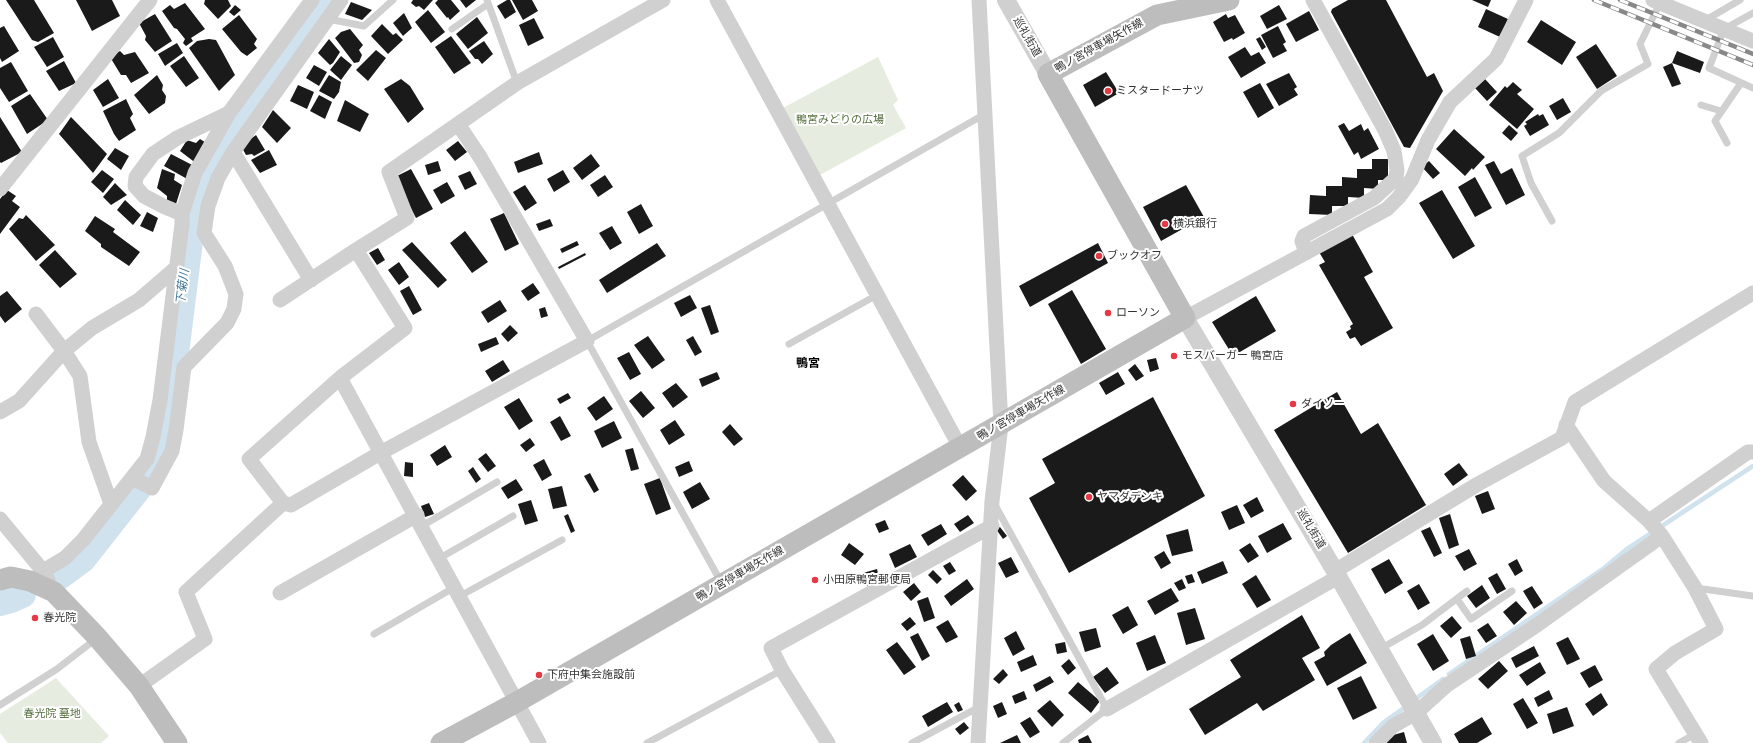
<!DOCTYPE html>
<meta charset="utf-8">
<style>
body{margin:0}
canvas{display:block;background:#fff}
</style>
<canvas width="1753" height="743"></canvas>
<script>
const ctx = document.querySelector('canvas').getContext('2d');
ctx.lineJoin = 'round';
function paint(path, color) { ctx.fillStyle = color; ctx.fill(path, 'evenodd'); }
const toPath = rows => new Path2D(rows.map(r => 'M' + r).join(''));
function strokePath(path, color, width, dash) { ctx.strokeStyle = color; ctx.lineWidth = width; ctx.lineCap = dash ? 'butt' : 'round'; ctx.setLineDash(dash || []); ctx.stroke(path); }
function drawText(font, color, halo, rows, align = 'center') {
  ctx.font = font + ' "Fira Sans Condensed","Noto Sans JP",sans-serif'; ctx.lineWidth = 4; ctx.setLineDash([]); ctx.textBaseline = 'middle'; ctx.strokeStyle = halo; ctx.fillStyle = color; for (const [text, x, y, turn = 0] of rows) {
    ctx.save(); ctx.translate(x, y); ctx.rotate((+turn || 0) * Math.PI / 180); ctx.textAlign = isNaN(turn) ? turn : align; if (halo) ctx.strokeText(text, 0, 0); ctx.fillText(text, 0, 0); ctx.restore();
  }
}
const green = toPath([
 [878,57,898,100,893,105,906,128,820,175,783,108],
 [56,678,109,736,101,743,8,743,0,733,0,714]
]);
const stream = toPath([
 [1449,674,1604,568,1627,549,1753,466],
 [1414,700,1443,679],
 [1364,743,1384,722,1408,705]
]);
const river = toPath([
 [59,576,82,559,152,470,164,441,192,217,205,175,219,150,327,0],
 [0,602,11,599,22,594]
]);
const building = toPath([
 [6,0,34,0,54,33,38,42,32,40],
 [76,0,112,0,120,16,92,31],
 [205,0,228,0,231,6,218,19,204,4],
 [413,0,433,0,424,10,419,6,416,7,411,3],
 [438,0,451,0,460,11,450,20,448,17,447,18,435,3],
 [460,0,476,0,466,8],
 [507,0,510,0,516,12,505,19,497,6],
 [512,0,532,0,538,11,523,20],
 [1348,0,1386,0,1427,77,1434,73,1443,91,1410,148,1404,147,1331,12,1332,9],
 [1472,0,1491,0,1488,7],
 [351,2,372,10,362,20,345,14],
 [185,3,205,29,191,38,193,41,186,46,183,43,185,39,177,29,174,28,162,11,170,5,174,9],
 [235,5,241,10,234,16,229,12],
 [1279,5,1287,19,1267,29,1260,16],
 [1486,9,1508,19,1500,37,1478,27],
 [428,10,445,32,431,43,415,22],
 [1309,11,1319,30,1296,42,1286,24],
 [404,13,412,28,403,36,393,23],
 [155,14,172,41,155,52,145,40,146,36,139,23],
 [1226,14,1228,18,1235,15,1245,33,1233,40,1232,38,1224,42,1213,22],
 [239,15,257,39,254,44,257,48,247,56,241,52,222,29],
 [477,17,488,33,468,49,456,34],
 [534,18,544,38,528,46,519,25],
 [1541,20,1576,42,1562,65,1527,42],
 [382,24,393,35,396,33,403,40,388,54,371,36],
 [4,26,19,51,2,62,0,58,0,28],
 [1278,26,1286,42,1283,44,1287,51,1273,58,1261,35],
 [350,29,363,45,359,50,362,55,359,62,354,63,335,38,341,32],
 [451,36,471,63,454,74,435,47],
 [53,37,64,57,47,67,34,47],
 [1260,37,1266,47,1262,50,1256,39],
 [209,39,216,40,235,75,219,91,189,48,197,41],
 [329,39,340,52,333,63,330,65,318,53],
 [484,41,493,54,482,64,478,59,475,59,469,51],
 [177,43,183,53,165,66,158,54],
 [1596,44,1617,76,1597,89,1576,57],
 [1245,47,1251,56,1259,52,1266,63,1241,78,1228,57],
 [376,50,386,58,368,81,356,70],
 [120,51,124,55,135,52,149,73,131,83,126,75,121,75,110,57],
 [1677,51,1704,62,1700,73,1672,63],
 [184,56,199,78,186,87,170,66],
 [341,56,352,65,341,80,330,70],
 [64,61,76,83,59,91,46,71],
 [11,62,28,91,9,102,0,88,0,68],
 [1672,63,1681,84,1672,87,1663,67],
 [314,65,327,72,319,86,306,78],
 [1106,72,1119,93,1095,107,1083,85],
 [1289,73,1297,87,1294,89,1298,95,1279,106,1266,84],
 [157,75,163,85,162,90,166,96,165,103,149,114,134,95],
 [329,75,341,82,339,92,334,99,319,91],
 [108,79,119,98,103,107,93,90],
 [401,79,410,86,424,109,408,123,384,89],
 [1485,79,1497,92,1487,101,1475,88],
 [1513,82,1522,90,1517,94,1534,109,1517,129,1489,105,1505,86,1507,88],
 [1260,83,1274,108,1258,118,1243,92],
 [298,85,314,92,307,109,290,101],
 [30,94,48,120,27,134,11,106],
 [319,95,332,102,325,119,310,111],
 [1563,98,1571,112,1557,120,1549,106],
 [126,99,133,114,130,118,136,130,119,141,114,134,103,111],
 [345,100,369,114,360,132,337,121],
 [273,110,291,128,277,143,262,127],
 [1538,114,1539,116,1543,114,1549,125,1530,136,1524,126,1527,124,1525,122],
 [0,117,22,152,1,163,0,162],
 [71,117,107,154,93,173,59,134],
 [1344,123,1349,131,1361,124,1364,131,1368,128,1379,149,1361,159,1358,152,1354,155,1338,126],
 [1509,125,1518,133,1511,141,1502,133],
 [1454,129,1485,157,1473,170,1472,168,1465,176,1436,149],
 [256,135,265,150,254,156,252,154,246,155,241,146],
 [200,139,208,144,197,164,180,151,187,140,196,143],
 [458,141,467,152,455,161,446,150],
 [115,148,129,156,121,170,107,159],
 [269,150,277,165,260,173,251,160],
 [539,152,543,164,518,173,514,162],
 [171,154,196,167,189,180,164,166],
 [591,154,600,166,582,180,573,168],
 [1372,159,1388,159,1388,180,1378,180,1378,189,1364,188,1364,198,1348,197,1348,206,1332,206,1332,215,1309,214,1310,195,1326,196,1326,186,1342,186,1342,177,1357,178,1357,169,1372,169],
 [438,161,441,171,428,175,425,165],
 [1429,161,1440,173,1433,179,1422,167],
 [1494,161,1501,174,1512,168,1525,195,1506,205,1485,165],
 [162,169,175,174,174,180,182,185,176,204,167,200,167,196,157,188],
 [411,169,433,209,416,218,395,177],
 [102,170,114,179,103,193,91,182],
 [563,170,570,182,554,192,547,179],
 [470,171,477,184,465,190,458,176],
 [605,175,613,187,598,197,590,185],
 [1475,177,1492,208,1475,217,1458,187],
 [447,182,455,196,441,204,433,190],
 [115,183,127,195,111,205,103,197],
 [525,185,537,203,525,211,513,192],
 [1186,185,1204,217,1161,241,1143,207],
 [7,190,16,196,12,201,20,207,0,234,0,199],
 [1442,190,1475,246,1453,259,1419,203],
 [125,200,141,215,133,225,117,210],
 [641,204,653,226,639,234,627,212],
 [147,212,158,218,153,232,140,226],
 [504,213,519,244,505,251,490,219],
 [26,215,55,245,36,261,9,229,19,218,23,219],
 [95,216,115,229,113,232,140,252,129,266,101,247,101,244,85,231],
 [550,219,553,226,539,231,536,224],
 [612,226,622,243,610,250,599,233],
 [465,231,488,262,472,273,450,243],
 [1352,234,1373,272,1364,277,1393,328,1361,346,1355,337,1350,339,1346,332,1351,329,1350,326,1353,324,1319,265,1325,262,1319,252],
 [577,241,579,245,562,253,560,249],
 [412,242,447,280,438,288,402,250],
 [657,243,666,256,607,293,599,280],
 [1098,243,1108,263,1030,307,1019,286],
 [378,248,385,260,377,265,369,253],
 [55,250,77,274,60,288,39,265],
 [585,253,586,255,559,269,558,267],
 [399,262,409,277,399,285,388,270],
 [533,283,540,293,528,301,521,291],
 [409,286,422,310,413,315,400,291],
 [1072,290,1106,349,1081,364,1048,304],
 [7,291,22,309,5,323,0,316,0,296],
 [690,295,697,308,681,317,674,303],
 [1256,296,1276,331,1233,356,1212,322],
 [500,300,507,311,488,323,481,312],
 [710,305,719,332,711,335,701,308],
 [545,307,548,316,541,318,539,309],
 [510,325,518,333,508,342,501,334],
 [648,336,665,360,652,369,634,345],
 [693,336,702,352,695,356,686,340],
 [496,337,499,344,481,352,478,344],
 [629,352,641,374,630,380,617,358],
 [1156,358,1159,369,1150,372,1147,360],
 [503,360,510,371,492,382,485,371],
 [1135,364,1144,376,1136,381,1128,370],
 [717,372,720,379,702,387,699,379],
 [1118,372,1125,384,1106,395,1099,383],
 [676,383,688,397,673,408,662,393],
 [641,391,655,408,643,418,629,401],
 [1337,392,1361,434,1378,423,1426,505,1348,553,1274,430],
 [568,393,571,398,560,404,557,399],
 [604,396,613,409,596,421,587,408],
 [1153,397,1205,496,1069,573,1029,498,1055,483,1042,459],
 [519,398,533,421,519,430,504,407],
 [560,416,571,436,561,441,550,422],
 [675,420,685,435,669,445,660,430],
 [614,421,622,438,602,448,594,431],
 [730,424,743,439,734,446,722,432],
 [530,438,535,445,526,452,520,445],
 [445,445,452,457,437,466,430,455],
 [633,448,639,469,631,471,625,450],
 [486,453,496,466,488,472,478,459],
 [544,459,552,475,542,481,533,465],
 [689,461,693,471,679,477,675,467],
 [405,462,413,463,413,477,404,476],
 [1459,463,1468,475,1453,486,1444,474],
 [473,467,481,479,476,483,468,471],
 [590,473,599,490,594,493,584,476],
 [963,475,977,491,966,501,952,485],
 [660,478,671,509,656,515,644,484],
 [516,479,523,490,508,499,501,488],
 [700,482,710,499,692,509,683,492],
 [562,486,567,506,553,509,548,489],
 [1488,491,1495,509,1482,514,1475,496],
 [1257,497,1264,511,1251,518,1243,505],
 [531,500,538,521,525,525,518,504],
 [429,503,434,514,425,517,421,506],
 [1237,505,1245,523,1229,530,1221,512],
 [568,514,575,531,571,533,564,516],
 [1450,514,1459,545,1449,549,1439,518],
 [968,515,974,523,960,532,954,524],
 [885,520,889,529,879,533,875,524],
 [1283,523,1292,539,1267,553,1258,536],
 [941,524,947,534,928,546,921,535],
 [1000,527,1007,536,1003,539,996,529],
 [1430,527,1442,553,1434,557,1421,531],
 [1188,529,1193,551,1172,556,1166,535],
 [849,543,864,554,855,565,841,555],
 [1250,543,1259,556,1248,563,1239,550],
 [910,544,917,557,895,568,889,554],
 [1469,549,1477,564,1464,571,1455,556],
 [1164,551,1171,563,1161,569,1154,557],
 [1011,557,1019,572,1006,578,998,563],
 [1389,559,1403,583,1385,594,1371,569],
 [1517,559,1523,571,1515,576,1508,564],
 [1223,561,1228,573,1202,584,1197,572],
 [950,562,956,571,949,575,943,566],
 [877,569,880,582,867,586,863,573],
 [933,570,942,579,937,584,928,575],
 [1497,573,1506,589,1497,594,1488,578],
 [1192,574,1195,582,1188,584,1185,576],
 [1256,575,1271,600,1257,608,1242,584],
 [967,579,974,589,951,606,944,596],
 [1182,579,1186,588,1179,591,1174,583],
 [914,583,921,592,911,601,903,592],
 [1419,584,1430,603,1418,610,1407,591],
 [1482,585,1490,598,1476,608,1467,596],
 [1532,586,1543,603,1534,609,1523,591],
 [1171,588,1179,601,1155,615,1147,601],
 [928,597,935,618,924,622,917,601],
 [1516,601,1527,613,1514,625,1503,612],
 [1128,606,1138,625,1123,634,1112,615],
 [1195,608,1205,639,1186,645,1177,613],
 [1302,615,1320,648,1302,658,1315,680,1263,711,1257,703,1205,735,1189,709,1241,677,1230,660],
 [1452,616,1462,628,1451,638,1440,626],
 [910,617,916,624,907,631,901,624],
 [948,620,958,637,946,643,936,627],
 [1488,623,1497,636,1486,643,1477,630],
 [1096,628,1101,647,1085,652,1079,632],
 [1016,631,1025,649,1013,656,1004,638],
 [918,633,930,656,922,661,910,637],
 [1350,633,1367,663,1327,686,1314,662,1325,656,1324,652,1331,645],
 [1433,634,1449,661,1433,671,1417,644],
 [1155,635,1166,663,1147,671,1136,643],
 [1470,636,1476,656,1466,659,1460,639],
 [1568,637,1580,659,1567,665,1556,643],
 [897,642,916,667,904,675,886,650],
 [1065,642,1067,652,1057,654,1055,644],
 [1534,646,1539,656,1516,668,1511,658],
 [1033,655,1037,665,1021,672,1017,662],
 [1069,659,1076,668,1068,675,1061,666],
 [1499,661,1508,671,1488,689,1478,679],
 [1540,662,1546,673,1527,686,1519,675],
 [1595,665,1603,680,1589,688,1580,673],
 [1107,667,1119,683,1105,693,1093,677],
 [1003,669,1008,675,999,684,993,679],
 [1050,676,1054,682,1036,692,1033,685],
 [1361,676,1377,708,1353,720,1337,688],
 [1078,682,1100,701,1091,713,1068,693],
 [1549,690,1553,699,1538,707,1534,698],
 [1024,691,1027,699,1015,704,1012,696],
 [1601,693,1608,705,1593,716,1585,704],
 [1523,698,1538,723,1527,729,1513,704],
 [1050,700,1064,715,1052,727,1037,711],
 [947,702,953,712,928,727,922,716],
 [959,702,963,710,958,712,954,705],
 [1002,702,1007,714,998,718,993,706],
 [1567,707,1574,726,1553,734,1547,714],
 [1030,717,1040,732,1030,738,1020,723],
 [1482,717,1492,734,1477,743,1459,743,1454,734],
 [964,722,969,728,960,735,955,729],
 [1404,732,1407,743,1387,743,1386,737],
 [1017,735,1021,743,1000,743],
 [1088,735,1092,743,1079,743,1078,740]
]);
const service = toPath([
 [487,0,517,83],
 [1753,13,1724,29,1709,68,1753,88],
 [328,19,364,26,393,0],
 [1704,21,1740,0],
 [452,29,488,4],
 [1701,105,1721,111],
 [1727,143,1715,121,1741,83],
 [1552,221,1531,183,1522,156,1559,133,1601,91,1648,64,1640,44,1660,3],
 [789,344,877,295],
 [995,505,1107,709,1063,743],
 [422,526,497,482],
 [440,558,513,516],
 [721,582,587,341,985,114],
 [1696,588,1753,596],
 [460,596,562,540],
 [1457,599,1471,619,1512,591],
 [374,634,455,587],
 [1380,649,1422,625,1467,591],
 [0,705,57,669,97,638],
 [647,743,782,670],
 [912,743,981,706],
 [1679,743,1695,734]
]);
const minor = toPath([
 [717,0,960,447],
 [1653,0,1753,41],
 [233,152,311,280],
 [0,189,150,0],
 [182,214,163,206,144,196,135,186,136,177,153,154,177,138,229,113],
 [1306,253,1302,241,1304,236,1374,198,1396,178,1397,170,1394,151,1385,130,1313,0],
 [280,300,356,250],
 [36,314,64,351,80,376,89,442,111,504],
 [1185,318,1387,209,1399,197,1412,179,1428,140,1450,102,1496,59,1526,0],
 [340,378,539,743],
 [0,412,19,401,64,351,92,328,139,300,176,268],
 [1566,425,1604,481,1649,521,1662,536,1695,588,1716,629,1675,653,1656,669,1701,743],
 [132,478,147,459,153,437,160,400,182,224,182,214,195,173,229,113,312,0],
 [283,503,291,505,382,452,587,341,480,157,458,124],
 [0,519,43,571,48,580],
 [1649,521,1748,452,1753,452],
 [43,571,65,558,83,540,132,478,152,488,172,451,176,430,184,367,227,323,234,309,236,294,225,266,204,233,208,206,218,178,233,152,341,0],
 [1335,571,1478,484,1562,438,1575,402,1753,293],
 [280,593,417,515],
 [139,686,205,639,186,592,283,503,249,459,340,378,405,328,356,250,407,218,389,172,517,83,663,0],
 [1107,709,1338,577],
 [828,743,782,670,771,648,992,526],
 [978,743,992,501,1001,425,979,0],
 [1376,743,1393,726,1416,713,1447,685,1537,625,1662,536]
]);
const tertiary = toPath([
 [1006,0,1048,74],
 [1185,318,1335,571,1433,743]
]);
const secondary = toPath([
 [0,580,11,577,30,581,54,592,97,637,139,686,177,743],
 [441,743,517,702,1185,318,1048,74,1157,15,1229,0]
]);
const rail = toPath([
 [1594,0,1753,65],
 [1620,0,1753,54]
]);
const markers = [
 [1108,91,4,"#e63946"],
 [1165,224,4,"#e63946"],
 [1099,256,4,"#e63946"],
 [1108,313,4,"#e63946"],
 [1174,356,4,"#e63946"],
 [1293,404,4,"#e63946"],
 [1089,497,4,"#e63946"],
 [815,580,4,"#e63946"],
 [35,618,4,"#e63946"],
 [539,675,4,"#e63946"]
];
const streetNames = [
 ["巡礼街道",1027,37,60],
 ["鴨ノ宮停車場矢作線",1099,46,-29],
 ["鴨ノ宮停車場矢作線",1021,413,-30],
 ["巡礼街道",1311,529,59],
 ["鴨ノ宮停車場矢作線",740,574,-30]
];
const poiNames = [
 ["ミスタードーナツ",1116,91],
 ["横浜銀行",1173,224],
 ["ブックオフ",1107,256],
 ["ローソン",1116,313],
 ["モスバーガー 鴨宮店",1182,356],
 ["ダイソー",1301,404],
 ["ヤマダデンキ",1097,497],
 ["小田原鴨宮郵便局",823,580],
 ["春光院",43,618],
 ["下府中集会施設前",547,675]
];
const parkNames = [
 ["鴨宮みどりの広場",840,120],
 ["春光院 墓地",52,714]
];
const waterNames = [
 ["下菊川",183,287,-83]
];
const neighbourhoodNames = [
 ["鴨宮",808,364]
];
paint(green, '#e6ecdf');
strokePath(stream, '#cfe2ee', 4.5);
strokePath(river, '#cfe2ee', 28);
paint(building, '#1a1a1a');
strokePath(service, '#d0d0d0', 7);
strokePath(minor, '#d0d0d0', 15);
strokePath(tertiary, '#d0d0d0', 18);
strokePath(secondary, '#bdbdbd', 21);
strokePath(rail, '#888', 4.5);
strokePath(rail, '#fff', 3, [9]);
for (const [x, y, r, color] of markers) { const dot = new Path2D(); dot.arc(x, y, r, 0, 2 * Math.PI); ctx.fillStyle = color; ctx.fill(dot); strokePath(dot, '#fff', 1.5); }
drawText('11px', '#333', '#fff', streetNames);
drawText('11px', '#333', '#fff', poiNames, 'left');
drawText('11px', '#56703f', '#fff', parkNames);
drawText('italic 12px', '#3f7597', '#fff', waterNames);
drawText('bold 12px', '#000', '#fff', neighbourhoodNames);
</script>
